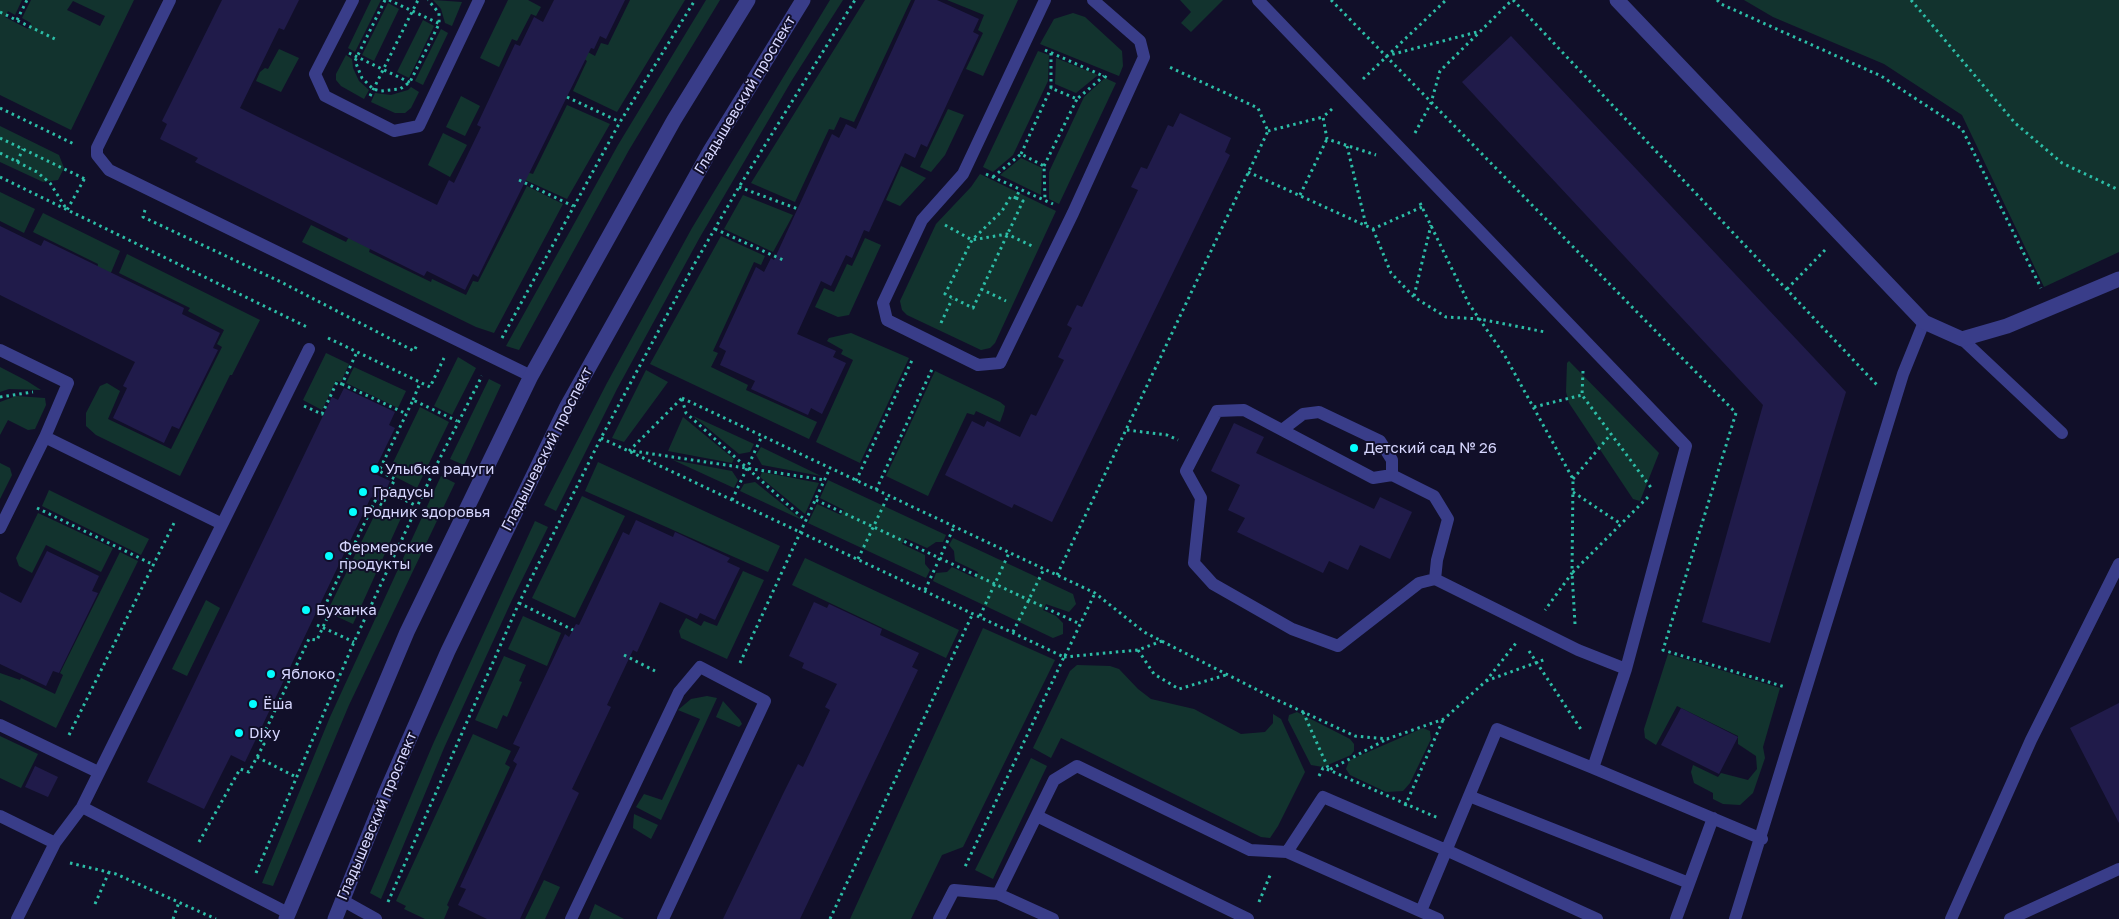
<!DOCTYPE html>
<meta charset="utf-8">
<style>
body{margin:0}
canvas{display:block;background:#110f29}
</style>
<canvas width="2119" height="919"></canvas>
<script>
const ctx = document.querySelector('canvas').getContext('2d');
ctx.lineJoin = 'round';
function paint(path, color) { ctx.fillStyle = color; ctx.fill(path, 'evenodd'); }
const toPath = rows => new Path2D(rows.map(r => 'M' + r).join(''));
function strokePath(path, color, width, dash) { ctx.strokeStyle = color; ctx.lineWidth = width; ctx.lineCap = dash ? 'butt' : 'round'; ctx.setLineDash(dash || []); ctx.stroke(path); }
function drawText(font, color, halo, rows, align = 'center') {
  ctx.font = font + ' "Golos Text",sans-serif'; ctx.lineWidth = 4; ctx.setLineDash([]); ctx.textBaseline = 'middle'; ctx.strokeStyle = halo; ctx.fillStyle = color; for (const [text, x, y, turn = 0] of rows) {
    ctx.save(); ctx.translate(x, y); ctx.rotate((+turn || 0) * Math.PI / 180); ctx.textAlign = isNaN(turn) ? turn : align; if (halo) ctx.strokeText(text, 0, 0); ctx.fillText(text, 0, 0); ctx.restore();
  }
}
const green = toPath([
 [0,0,22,0,15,15,8,11,5,17,28,29,31,23,22,18,31,0,134,0,71,130,0,95],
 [73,1,105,16,100,26,67,10],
 [371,0,381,0,355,52,348,48],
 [433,0,462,2,452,26,445,23,441,9],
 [508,0,528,0,541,7,536,16,531,14,517,41,512,39,499,67,480,58],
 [630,0,685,0,617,112,573,91,587,61,583,58,586,51,595,56,601,43,608,45],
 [706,0,720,0,629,150,519,350,506,346,618,145],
 [830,0,843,0,792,80,700,237,617,389,556,511,544,505,607,383,692,228],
 [865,0,911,0,854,122,840,117,834,130,829,129,795,202,751,183],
 [947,0,1018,0,983,76,966,69,983,33,978,30,984,15],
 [1180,0,1223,0,1191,32,1181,23,1191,12],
 [1744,0,2119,0,2119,252,2044,287,1962,115,1884,64,1773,17],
 [388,3,399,9,374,61,362,55],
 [1073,13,1085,17,1122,51,1123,66,1119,76,1040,44,1054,19],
 [423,20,434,26,409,78,397,72],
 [441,29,448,33,423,85,415,81],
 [279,49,299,58,281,92,256,81,260,72,265,68,268,69],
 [1038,51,1049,55,1048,81,1013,155,993,172,983,167],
 [346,55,352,59,353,68,359,81,369,90,364,99,341,86,336,80,336,74],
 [1056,58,1098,75,1076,93,1055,84],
 [1105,78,1116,83,1059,204,1049,199,1049,172,1084,97],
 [411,87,419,92,411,108,405,113,395,113,371,102,375,93,391,95,408,90],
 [461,96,480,106,465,136,446,127],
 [567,105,610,124,567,199,523,179,526,172,533,174],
 [948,109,964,115,945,155,931,172,920,167],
 [0,126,59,155,64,168,58,180,43,182,0,162],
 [443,133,467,145,450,177,428,165],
 [1021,158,1042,168,1041,195,1000,175],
 [901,166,926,178,900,206,886,200],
 [980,174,1056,211,995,343,990,348,981,350,907,315,902,310,900,301,936,224,971,187],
 [527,186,563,204,494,333,476,327,302,242,311,225,346,242,350,235,371,245,369,252,431,282,432,279,466,295,473,281,478,282],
 [0,192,35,209,24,233,0,221],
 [743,195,793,215,773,252,724,229],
 [43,213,120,251,110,275,97,269,98,264,33,232],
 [721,236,765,256,761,265,754,262,713,351,718,353,711,367,748,385,746,390,817,422,809,439,650,364],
 [865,238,881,245,849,315,838,317,815,307,824,288,834,292,847,264,852,266],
 [127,254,260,320,232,375,230,375,180,476,96,435,86,426,86,413,100,386,107,383,120,391,108,419,171,449,222,347,217,344,224,330,188,311,190,308,119,273],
 [851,333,909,358,860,463,816,442,853,360,841,354,843,350,827,341,829,338],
 [326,353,349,364,341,382,336,381,322,410,303,400],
 [458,357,476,368,452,415,434,406],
 [1569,361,1659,453,1640,501,1633,499,1569,403,1566,392,1567,363],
 [0,367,27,381,41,390,9,389,0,392],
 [354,367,406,391,398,408,346,383],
 [646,370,668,382,624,442,612,438],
 [935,371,1000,402,1005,406,1004,411,1000,422,976,411,974,415,967,413,928,496,886,476],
 [489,379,501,385,464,465,450,459],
 [16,396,45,398,46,405,35,429,28,430,8,420,0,435,0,402],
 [420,407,449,422,417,488,388,473],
 [693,416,754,444,750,452,739,454],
 [683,417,734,459,732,463,668,451],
 [761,447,821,476,762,465,756,455],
 [673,460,732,471,738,480,734,488],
 [598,462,780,546,768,572,585,491],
 [0,463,10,468,12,475,0,499],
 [762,472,819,483,805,514,760,477],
 [441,476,455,483,349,705,273,886,262,883,330,717],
 [828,480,946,535,943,542,936,542,927,548,905,538,902,544,925,555,925,564,930,570,926,578,808,523,817,504,841,515,844,510,820,498],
 [755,482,802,520,740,491,744,484],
 [49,490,149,539,141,555,42,506],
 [582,496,625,516,575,618,532,598],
 [379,506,401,518,353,624,327,612],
 [38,513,113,548,101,572,46,545,32,573,19,566,16,558],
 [535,521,548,527,512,600,444,748,381,899,370,893,433,744],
 [953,538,1073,594,1076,604,1069,612,1046,604,1043,610,1056,616,1063,623,1063,634,1053,638,933,581,936,573,947,572,952,567,975,578,978,572,955,561,954,551,949,545],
 [120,552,138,561,56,728,0,700,0,673,20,680,21,678,55,694,63,675,60,673],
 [805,558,959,630,946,658,792,585],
 [743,571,764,580,727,659,681,638,679,631,686,618,701,626,704,621,717,626],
 [206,600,220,608,187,676,172,669],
 [523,616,561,633,547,666,508,649],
 [983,628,1055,660,963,847,942,855,911,919,850,919],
 [1668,654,1780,688,1763,747,1765,758,1753,793,1740,805,1723,804,1713,799,1713,793,1694,783,1691,772,1693,765,1718,777,1721,773,1748,780,1757,769,1756,756,1738,744,1738,736,1677,706,1656,745,1645,738,1644,729],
 [504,656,526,665,519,681,522,682,507,717,503,715,497,729,475,720],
 [1077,665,1110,666,1119,669,1138,689,1151,699,1194,709,1241,734,1265,732,1273,723,1273,714,1281,719,1305,772,1278,826,1270,838,1261,837,1061,738,1051,758,1033,748,1070,671],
 [707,696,717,698,661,820,636,807,644,794,662,800,700,719,678,710,691,699],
 [723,701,740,720,742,724,739,727,716,717],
 [1297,712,1350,739,1354,744,1354,751,1351,755,1323,767,1311,765,1288,720,1289,715],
 [1423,728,1430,731,1431,739,1410,783,1403,791,1386,792,1350,775,1346,769,1349,761,1352,759],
 [473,734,511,751,505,764,510,767,447,905,449,907,444,919,425,919,404,909,406,906,396,901],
 [0,736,38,754,21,788,0,778],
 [1031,758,1047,766,993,879,975,870],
 [634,814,658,825,651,839,633,828],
 [544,880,560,887,545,919,525,919],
 [595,904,624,919,589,919]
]);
const building = toPath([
 [222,0,299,0,284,30,279,28,240,108,437,205,449,180,454,183,481,127,477,125,515,44,520,46,534,17,543,22,554,0,625,0,606,39,600,36,594,49,591,48,478,277,473,274,465,290,427,271,424,276,372,250,195,162,198,158,160,139,167,124,162,121],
 [915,0,937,0,979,19,973,32,979,35,927,147,921,144,915,158,905,153,869,232,864,230,852,258,846,255,831,286,821,281,797,334,836,351,833,357,846,363,822,414,811,408,808,415,751,389,755,381,720,365,726,351,719,347,756,267,764,272,771,258,774,260,832,134,839,138,846,124,856,129],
 [1511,36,1846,392,1770,643,1702,622,1763,405,1462,82],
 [1180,113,1231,138,1225,152,1230,155,1052,522,1014,504,1012,508,945,475,972,421,984,427,987,421,1020,437,1031,414,1036,416,1064,360,1058,357,1072,328,1067,325,1077,305,1082,307,1138,190,1131,187,1141,167,1147,169,1168,125,1173,127],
 [0,226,41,246,44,240,184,308,182,314,220,333,213,348,218,350,179,429,172,426,164,443,113,418,127,388,123,386,135,362,0,295],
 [344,388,395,412,389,425,395,428,373,473,390,481,381,502,371,497,245,762,231,755,204,809,147,782,332,397,338,400],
 [1234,423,1264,437,1256,453,1374,509,1380,497,1412,512,1390,559,1360,545,1348,570,1329,561,1323,573,1237,532,1245,518,1228,510,1240,485,1211,471],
 [636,520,673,537,675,532,730,558,727,562,740,568,715,620,700,613,697,619,660,602,637,652,633,650,607,705,611,707,572,789,579,793,520,919,487,919,458,905,466,889,460,887,517,764,513,761,520,747,513,744,565,634,569,637,576,624,579,625,623,532,629,535],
 [47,551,99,576,92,591,98,593,59,673,53,671,46,686,0,664,0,592,21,603],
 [814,602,827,608,829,604,882,629,880,635,919,653,912,667,918,670,800,919,723,919,783,794,798,764,803,767,830,710,825,707,837,684,802,668,804,663,789,656],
 [2119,703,2119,823,2070,728],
 [1681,708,1738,737,1719,774,1661,745],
 [35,766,58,777,48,797,25,787]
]);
const path = toPath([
 [385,0,355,61,362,78,373,89,381,91,400,89,410,82,439,24,439,13,428,0],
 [389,0,440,24],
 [1331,0,1736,413,1663,650,1785,687],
 [1513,0,1877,385],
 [1717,0,1721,4,1881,76,1962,129,2041,288],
 [1911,0,2015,123,2062,163,2119,190],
 [0,12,57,40],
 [17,20,27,0],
 [1045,50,1110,79],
 [349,53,411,83],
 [1051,53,1051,88,1077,99,1104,76],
 [1386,56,1477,32],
 [1363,79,1446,0],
 [370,96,418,0],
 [567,97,620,122],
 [0,108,76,145],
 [1332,109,1323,117,1327,139,1376,155],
 [1268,131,1323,117],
 [1415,133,1431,103,1440,71,1512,0],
 [0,138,85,179],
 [1347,146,1366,225],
 [0,153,37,172,50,183,67,210,86,176],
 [1021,154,1051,88],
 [17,162,23,149],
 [1044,166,1077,99],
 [1248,172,1373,229,1422,207],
 [986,174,1053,204],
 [0,177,307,327],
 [993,177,1021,154,1044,166,1045,200],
 [519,180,573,206],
 [739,187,798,209],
 [1300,195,1327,139],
 [1016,198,1023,201,973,308,945,294,972,240,1002,211,1011,196,1016,198,1020,189],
 [1420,203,1469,304,1505,356,1573,479,1572,573,1545,610],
 [145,210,143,217,281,282,414,351,417,345],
 [945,225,972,240,1007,234,1034,247],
 [715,229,783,260],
 [1373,229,1391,273,1414,297,1446,317,1480,319,1545,332],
 [981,289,1006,301],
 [1787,289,1825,250],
 [1414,296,1431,225],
 [941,323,952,299],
 [328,338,430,387,444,358],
 [502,338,620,122,695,0],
 [1583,371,1582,395,1652,489],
 [342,384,407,414],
 [0,397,33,392],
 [682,398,1095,593,1144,632,1275,699,1355,736,1387,739,1444,719,1486,681,1516,643],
 [682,399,686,413,806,521],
 [413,400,420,383],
 [304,406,322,414,337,382,342,384,357,352],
 [1534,407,1582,395],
 [1127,430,1167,435,1178,440],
 [601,438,1064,657,964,869],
 [629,451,682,398],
 [633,451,825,480],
 [1573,479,1611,434],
 [856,481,913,358],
 [876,490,933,367],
 [388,492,417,506],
 [1573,492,1621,524],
 [732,500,762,436],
 [816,500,1080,624],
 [37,508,154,565],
 [858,559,888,496],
 [1057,575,1268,131,1258,108,1167,66],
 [925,590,954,527],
 [519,603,573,630],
 [980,616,1009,553],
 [1575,624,1572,573,1648,497],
 [317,625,354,642],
 [1013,632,1044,569],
 [1138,650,1154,674,1179,689,1226,675],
 [1529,651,1582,731],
 [624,655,655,671],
 [1065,656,1095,593],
 [1064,657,1138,650,1162,641],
 [740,663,830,468],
 [1486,681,1546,659],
 [1303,712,1329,770,1387,739],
 [69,735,174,523],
 [257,757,296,777],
 [1319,776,1323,768,1329,770,1438,818],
 [1405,806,1443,720],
 [199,842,240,769,249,772,264,744,260,742,309,639,317,640,329,614,322,612,375,501,382,505,395,479,379,471,413,400,457,421],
 [70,863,116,874,216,919],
 [256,873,354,642,437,464,482,376],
 [388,902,519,603,601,438,695,263,739,187,855,0],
 [1259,902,1271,873],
 [95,904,109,872],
 [173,919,179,902],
 [830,919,973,613]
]);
const lane = toPath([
 [170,0,97,148,97,155,109,170,531,376],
 [353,0,315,74,325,96,394,131,419,126,479,0],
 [1045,0,963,174,922,220,883,303,887,320,978,365,1000,363,1073,213,1144,57,1140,41,1093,0],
 [1258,0,1686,446,1626,669,1593,768,1762,839],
 [1962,339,2062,433],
 [0,350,68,383,45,437,0,528],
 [1282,430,1303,414,1319,412,1380,441,1392,460,1392,475],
 [45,437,222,524],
 [1435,579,1419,583,1338,646,1292,629,1213,584,1194,563,1201,498,1186,471,1217,411,1244,410,1373,478,1392,475,1434,496,1448,519,1437,560,1435,579,1578,650,1626,669],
 [0,725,98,772],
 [1469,796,1689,883],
 [82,807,288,913],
 [0,816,55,843],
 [1037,816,1248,919],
 [1287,852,1323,797,1446,850,1597,919],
 [998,894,1054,780,1077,766,1250,850,1287,852,1438,919],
 [342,900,376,919],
 [1421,911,1497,729,1593,768],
 [17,919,55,843,82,807,309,349],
 [571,919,679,692,700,667,765,701,663,919],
 [939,919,954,890,998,894,1053,919],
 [1676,919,1713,818],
 [1735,919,1903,374,1924,322],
 [1951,919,2031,740,2119,564],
 [2010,919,2119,869]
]);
const street = toPath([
 [1617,0,1924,322,1962,339,2007,326,2119,279],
 [286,919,407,632,531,376,674,120,748,0],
 [335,919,386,792,448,651,566,408,710,151,803,0]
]);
const markers = [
 [1354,448,5,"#03feff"],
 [375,469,5,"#03feff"],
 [363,492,5,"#03feff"],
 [353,512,5,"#03feff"],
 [329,556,5,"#03feff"],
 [306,610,5,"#03feff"],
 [271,674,5,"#03feff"],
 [253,704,5,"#03feff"],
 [239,733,5,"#03feff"]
];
const streetNames = [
 ["Гладышевский проспект",745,95,-59],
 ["Гладышевский проспект",547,449,-63],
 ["Гладышевский проспект",377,816,-67]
];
const poiNames = [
 ["Детский сад № 26",1364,448],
 ["Улыбка радуги",385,469],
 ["Градусы",373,492],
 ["Родник здоровья",363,512],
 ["Фермерские",339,547],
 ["продукты",339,564],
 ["Буханка",316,610],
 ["Яблоко",281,674],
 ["Ёша",263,704],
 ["Dixy",249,733]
];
paint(green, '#12332e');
paint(building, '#201b4a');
strokePath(path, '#2cbea7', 3, [2.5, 4]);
strokePath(lane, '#393d89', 12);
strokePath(street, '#393d89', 15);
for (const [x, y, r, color] of markers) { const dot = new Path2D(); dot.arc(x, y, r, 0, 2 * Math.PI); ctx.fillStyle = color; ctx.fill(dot); strokePath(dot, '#110f29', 2); }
drawText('15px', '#d7d7ff', '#110f29', streetNames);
drawText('15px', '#d7d7ff', '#110f29', poiNames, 'left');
</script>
